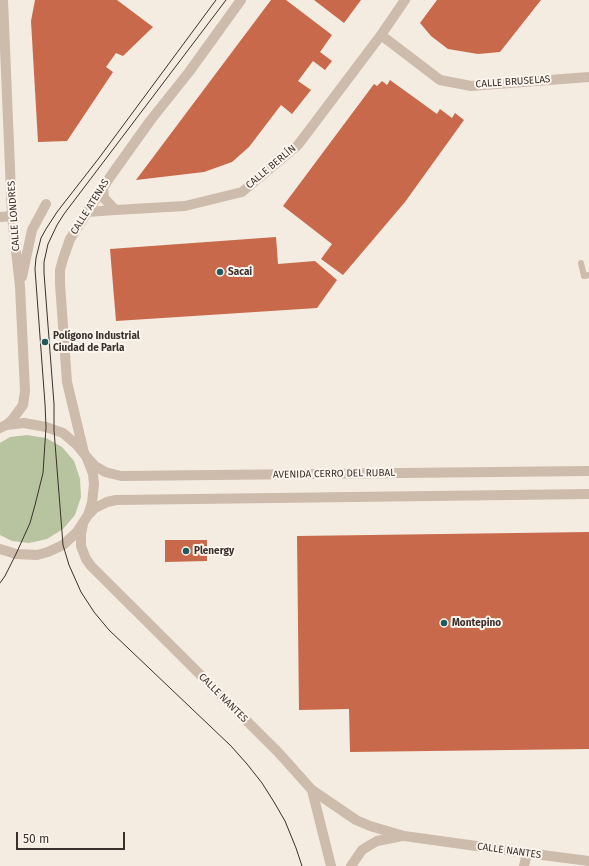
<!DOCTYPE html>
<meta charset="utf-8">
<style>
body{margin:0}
#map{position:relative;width:589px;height:866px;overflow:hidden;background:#f4ebe1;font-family:"Fira Sans",sans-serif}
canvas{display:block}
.scale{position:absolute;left:16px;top:832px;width:109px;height:18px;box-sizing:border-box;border:2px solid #3b302b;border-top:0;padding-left:5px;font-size:12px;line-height:14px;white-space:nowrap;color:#3b302b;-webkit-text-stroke:3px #fbf5ee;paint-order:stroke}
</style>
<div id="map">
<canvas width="589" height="866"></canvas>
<div class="scale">50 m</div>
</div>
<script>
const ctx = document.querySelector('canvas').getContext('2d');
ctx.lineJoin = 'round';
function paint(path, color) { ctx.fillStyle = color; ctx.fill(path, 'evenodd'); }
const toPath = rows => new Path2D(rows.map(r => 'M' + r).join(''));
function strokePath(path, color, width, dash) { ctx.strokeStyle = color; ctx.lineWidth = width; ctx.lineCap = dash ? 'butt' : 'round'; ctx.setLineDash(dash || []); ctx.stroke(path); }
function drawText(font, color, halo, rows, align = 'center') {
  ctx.font = font + ' "Fira Sans",sans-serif'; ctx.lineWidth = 4; ctx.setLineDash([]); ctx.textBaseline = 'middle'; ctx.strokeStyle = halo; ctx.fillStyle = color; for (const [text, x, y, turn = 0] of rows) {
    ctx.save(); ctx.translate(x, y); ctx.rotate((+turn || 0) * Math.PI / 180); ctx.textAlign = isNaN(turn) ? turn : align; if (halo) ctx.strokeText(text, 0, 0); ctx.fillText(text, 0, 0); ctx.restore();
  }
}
const green = toPath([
 [27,435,46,438,62,447,74,461,80,479,81,497,75,515,63,529,47,539,29,543,12,541,0,535,0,443,10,437]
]);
const building = toPath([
 [35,0,117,0,153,27,123,56,116,53,106,67,113,72,67,141,38,142,31,21],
 [271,0,286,0,332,35,320,52,332,61,325,70,313,61,298,81,311,90,292,114,281,105,249,147,232,162,204,172,136,180],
 [314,0,361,0,344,23],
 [437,0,541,0,500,52,478,54,448,49,431,36,420,23],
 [390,80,437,114,440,109,452,118,455,113,464,120,405,202,343,275,321,259,332,244,283,206,374,84,377,86,382,81,387,85],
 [276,237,278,264,315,261,337,280,317,308,116,321,110,249],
 [589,532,589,749,350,752,349,709,299,710,297,536],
 [165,540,207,540,207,561,165,562]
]);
const service = toPath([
 [581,263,584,276,589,275]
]);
const minor = toPath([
 [3,0,12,216,20,286,25,391,23,405,12,420,6,425],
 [381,35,440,80,471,86,589,77],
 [115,210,185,206,242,192,298,145,381,35,405,0],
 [87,212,115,210,104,198,103,187],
 [0,217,12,216],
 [22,277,32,230,46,204],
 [84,453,67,382,60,284,60,270,63,259,70,239,110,177,150,121,189,72,241,0],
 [312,790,356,820,370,826,404,836,527,853,589,861],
 [351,866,362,850,370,845,377,841,402,836],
 [524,866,527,853]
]);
const tertiary = toPath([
 [0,428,6,425,24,423,46,427,63,433,77,445,86,456,90,466,93,474,94,484,92,503,88,515,77,532,63,545,48,552,37,555,16,554,0,549],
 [86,456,95,466,105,472,121,476,589,471],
 [88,515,95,508,107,502,116,500,589,494],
 [83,524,81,534,81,546,86,559,91,566,278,752,312,790,331,866]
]);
const tram = toPath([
 [226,0,64,214,57,225,48,244,44,262,44,273,54,404,54,430,63,545,69,565,81,592,94,612,109,630,231,746,247,764,262,783,274,802,285,821,296,848,302,866],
 [0,583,5,576,16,554,30,523,35,505,43,473,46,427,45,404,35,269,36,258,41,238,46,229,57,212,99,158,216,0]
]);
const markers = [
 [220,272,4,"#1f5a5e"],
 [45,342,4,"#1f5a5e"],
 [186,551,4,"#1f5a5e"],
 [444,623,4,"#1f5a5e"]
];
const streetNames = [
 ["CALLE BRUSELAS",513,82,-4],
 ["CALLE BERLÍN",271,167,-40],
 ["CALLE ATENAS",90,207,-58],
 ["CALLE LONDRES",14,216,-94],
 ["AVENIDA CERRO DEL RUBAL",334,474,-1],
 ["CALLE NANTES",223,698,45],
 ["CALLE NANTES",509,851,8]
];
const poiNames = [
 ["Sacai",228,272],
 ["Polígono Industrial",53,336],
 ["Ciudad de Parla",53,348],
 ["Plenergy",194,551],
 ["Montepino",452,623]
];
paint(green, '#b8c4a0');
paint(building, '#c8694b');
strokePath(service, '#cdbbac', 6);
strokePath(minor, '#cdbbac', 10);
strokePath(tertiary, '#cdbbac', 10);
strokePath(tram, '#3b302b', 1);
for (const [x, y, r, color] of markers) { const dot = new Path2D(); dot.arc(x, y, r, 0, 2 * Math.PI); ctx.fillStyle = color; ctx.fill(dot); strokePath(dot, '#fbf5ee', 1.5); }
drawText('10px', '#3b302b', '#fbf5ee', streetNames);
drawText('bold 10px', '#3b302b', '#fbf5ee', poiNames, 'left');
</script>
